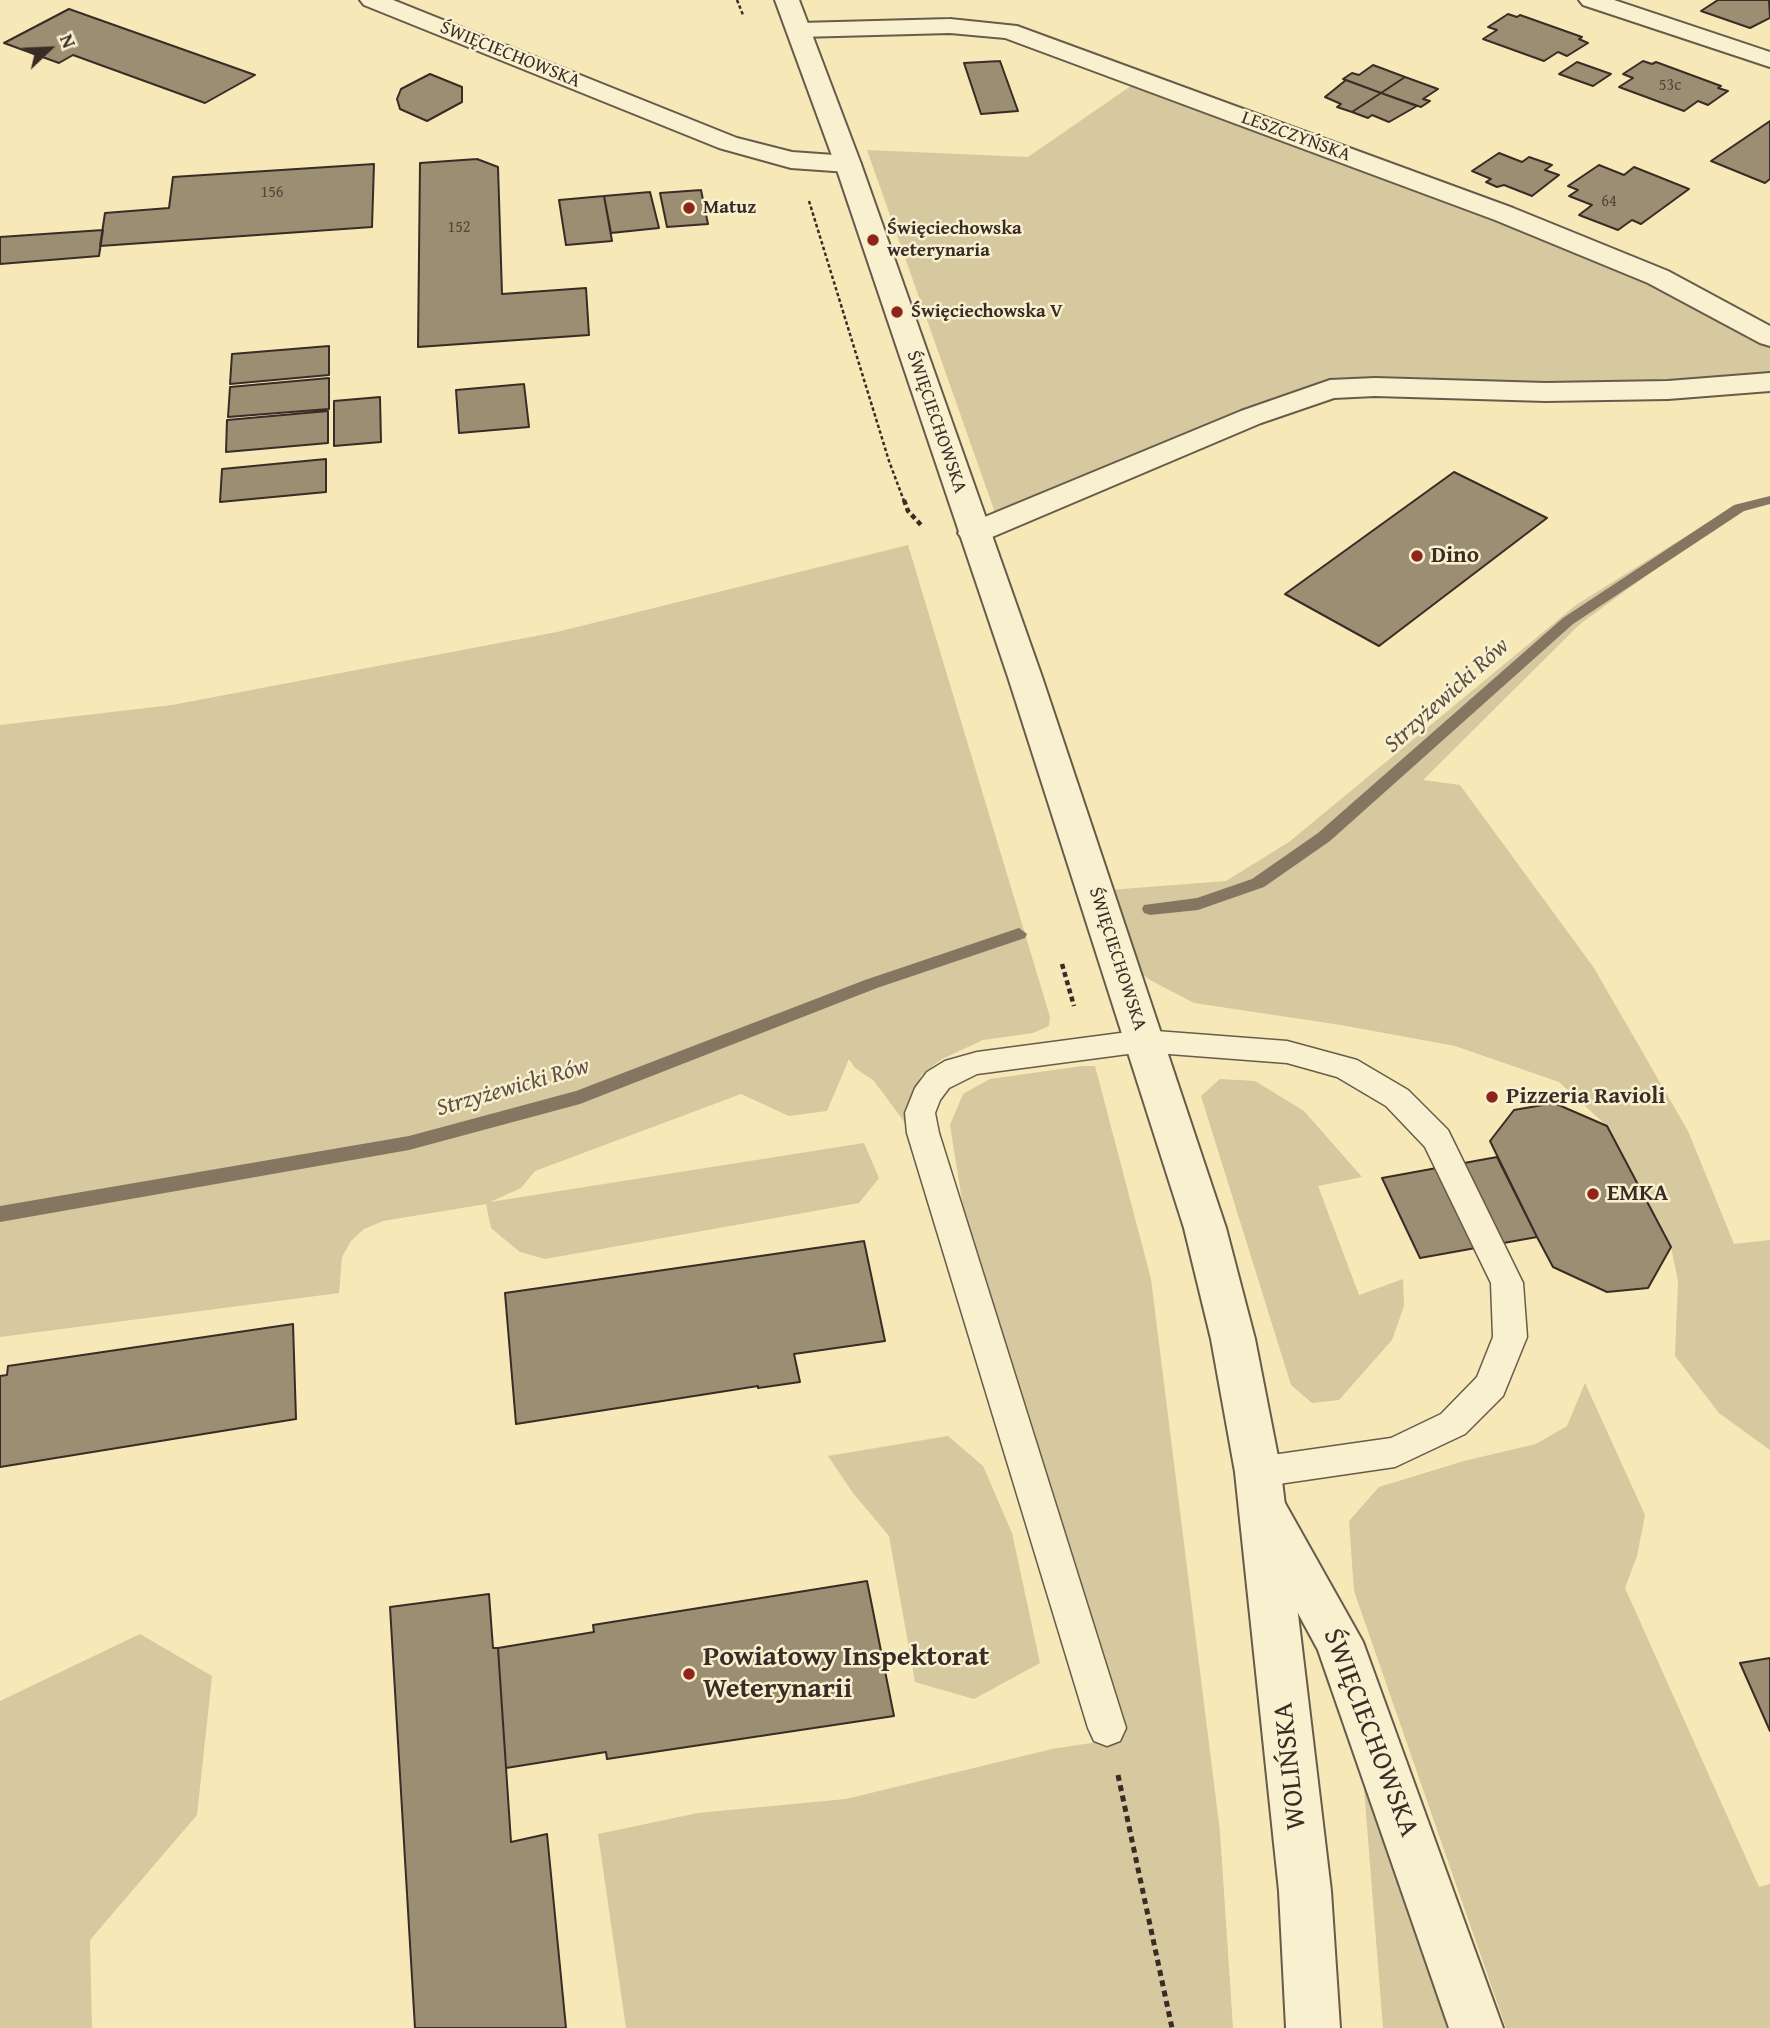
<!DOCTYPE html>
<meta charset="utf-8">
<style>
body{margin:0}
#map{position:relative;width:1770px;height:2028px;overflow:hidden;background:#f6e8b7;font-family:"Gentium Book Plus",serif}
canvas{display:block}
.north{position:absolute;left:14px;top:14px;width:70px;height:70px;-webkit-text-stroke:5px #f9f0d0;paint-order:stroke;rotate:67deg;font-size:19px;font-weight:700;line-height:28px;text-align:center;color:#392c27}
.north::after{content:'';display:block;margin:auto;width:24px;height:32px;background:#392c27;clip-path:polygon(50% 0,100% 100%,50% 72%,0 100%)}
</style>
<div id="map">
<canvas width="1770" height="2028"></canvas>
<div class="north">N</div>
</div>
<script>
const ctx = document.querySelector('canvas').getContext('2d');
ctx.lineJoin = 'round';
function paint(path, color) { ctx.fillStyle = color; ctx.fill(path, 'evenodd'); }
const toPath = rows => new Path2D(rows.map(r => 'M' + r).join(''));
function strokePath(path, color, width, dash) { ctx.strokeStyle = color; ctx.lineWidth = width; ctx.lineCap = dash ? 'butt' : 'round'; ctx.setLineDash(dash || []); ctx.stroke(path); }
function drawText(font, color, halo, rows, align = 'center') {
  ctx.font = font + ' "Gentium Book Plus",serif'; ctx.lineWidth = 5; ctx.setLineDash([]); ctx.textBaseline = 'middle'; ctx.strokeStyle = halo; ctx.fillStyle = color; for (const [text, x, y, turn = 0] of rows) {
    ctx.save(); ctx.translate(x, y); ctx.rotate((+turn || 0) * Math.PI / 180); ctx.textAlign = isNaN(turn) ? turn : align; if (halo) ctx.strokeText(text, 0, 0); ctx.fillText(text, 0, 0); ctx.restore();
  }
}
const green = toPath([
 [1141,79,1504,214,1770,337,1770,382,1330,389,999,524,867,150,1028,157],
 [1739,508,1580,624,1423,780,1460,785,1594,968,1688,1131,1734,1244,1770,1240,1770,1450,1719,1413,1675,1356,1678,1281,1671,1247,1607,1126,1559,1082,1455,1046,1341,1025,1194,1003,1150,980,1118,957,1096,891,1226,881,1289,842,1576,605,1707,523],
 [908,545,1050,1017,1049,1026,1033,1033,983,1040,942,1059,921,1075,915,1093,914,1135,874,1081,855,1068,849,1059,827,1111,789,1116,741,1094,535,1171,521,1188,490,1202,864,1143,879,1178,859,1203,545,1259,520,1252,491,1228,486,1204,383,1221,364,1229,351,1241,342,1257,339,1293,0,1337,0,725,172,705,557,632],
 [1082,1066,1095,1066,1151,1279,1220,1832,1233,2028,626,2028,598,1834,698,1813,846,1799,1052,1749,1111,1740,971,1257,950,1125,963,1094,990,1079],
 [1220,1079,1255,1081,1304,1111,1362,1177,1318,1186,1359,1295,1403,1279,1404,1306,1392,1340,1339,1400,1312,1403,1291,1385,1201,1096],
 [1585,1383,1645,1515,1637,1556,1625,1588,1759,1887,1770,1884,1770,2028,1506,2028,1354,1591,1349,1521,1379,1487,1464,1461,1536,1444,1567,1426],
 [948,1436,983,1466,1012,1533,1040,1663,974,1699,915,1682,889,1536,853,1493,828,1456],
 [140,1634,212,1676,197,1815,90,1940,92,2028,0,2028,0,1701],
 [1363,1776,1450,2028,1383,2028]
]);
const stream = toPath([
 [1770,496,1770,504,1744,511,1573,624,1330,841,1264,887,1198,910,1150,915,1144,913,1142,909,1144,905,1197,898,1252,879,1318,833,1563,618,1734,505,1770,496],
 [1019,928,1027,934,1025,938,877,988,580,1104,409,1150,0,1222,0,1206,409,1136,576,1091,865,980,1019,928]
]);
const building = toPath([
 [1718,0,1769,0,1770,18,1750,28,1701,11,1718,0],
 [69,9,255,75,205,103,73,55,59,63,4,43,69,9],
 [1508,14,1517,17,1520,15,1582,37,1579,39,1588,43,1567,56,1558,52,1544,61,1483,39,1497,30,1488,27,1508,14],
 [1000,61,1018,111,981,114,964,63,1000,61],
 [1643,61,1652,64,1656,62,1721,86,1718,88,1728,91,1708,105,1698,101,1684,111,1619,87,1633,78,1623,74,1643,61],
 [1577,62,1611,74,1593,86,1559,74,1577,62],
 [1373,65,1405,77,1381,93,1343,79,1352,73,1359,75,1373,65],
 [430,74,462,87,462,102,427,121,400,109,397,99,401,89,430,74],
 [1405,77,1438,89,1423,99,1430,101,1421,107,1381,93,1405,77],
 [1346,80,1381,93,1352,112,1337,107,1341,104,1325,97,1346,80],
 [1381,93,1417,106,1389,122,1372,115,1368,118,1352,112,1381,93],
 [1770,121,1770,179,1765,183,1711,161,1770,121],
 [1499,153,1522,162,1529,157,1552,165,1545,170,1559,175,1532,196,1504,185,1497,187,1486,182,1491,179,1472,171,1499,153],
 [477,159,498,167,502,294,586,288,589,335,418,347,420,163,477,159],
 [374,164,372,227,100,246,105,213,169,208,173,177,374,164],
 [1599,165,1624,175,1634,167,1689,189,1641,224,1632,220,1618,230,1579,215,1592,205,1569,196,1578,190,1568,186,1599,165],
 [701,190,708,224,667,227,660,193,701,190],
 [650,192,659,228,611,233,604,196,650,192],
 [604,196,612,241,566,245,559,200,604,196],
 [103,230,99,256,0,264,0,237,103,230],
 [329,346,329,375,230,384,232,354,329,346],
 [329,378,329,409,228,417,230,387,329,378],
 [524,384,529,427,459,433,456,390,524,384],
 [380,397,381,442,334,446,334,401,380,397],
 [328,411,328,443,226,452,227,420,328,411],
 [326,459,326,492,220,502,222,469,326,459],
 [1454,472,1547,518,1379,646,1285,594,1454,472],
 [1554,1103,1607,1126,1671,1247,1648,1288,1607,1292,1553,1267,1537,1237,1490,1141,1514,1110,1554,1103],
 [1497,1157,1537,1237,1420,1258,1382,1178,1497,1157],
 [864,1241,885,1341,794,1354,800,1382,758,1388,758,1386,516,1424,505,1293,864,1241],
 [293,1324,296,1419,0,1467,0,1376,7,1375,8,1366,293,1324],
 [867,1581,894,1716,607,1759,606,1752,506,1768,498,1648,594,1632,593,1625,867,1581],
 [489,1594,493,1648,498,1648,511,1842,547,1834,566,2028,415,2028,390,1607,489,1594],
 [1770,1658,1770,1731,1740,1663,1770,1658]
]);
const pathFar2 = toPath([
 [737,0,743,15],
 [809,201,889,461,904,501]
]);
const pathFar1 = toPath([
 [904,500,908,511,921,525],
 [1062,964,1074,1006]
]);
const path = toPath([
 [1118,1775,1172,2028]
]);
const service = toPath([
 [1143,1030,1287,1041,1357,1060,1408,1090,1448,1130,1523,1283,1527,1337,1503,1396,1465,1434,1395,1467,1258,1487,1246,1483,1240,1472,1246,1461,1258,1457,1391,1438,1441,1414,1477,1377,1493,1337,1491,1283,1425,1147,1386,1106,1337,1077,1287,1063,1143,1052,977,1074,949,1088,940,1100,935,1113,939,1133,1126,1728,1120,1741,1107,1746,1094,1741,1088,1728,907,1133,905,1113,915,1088,927,1072,945,1061,977,1052,1143,1030]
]);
const minor = toPath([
 [360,0,393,0,737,138,792,152,848,156,857,159,861,164,857,169,848,172,791,168,719,148,364,5,360,0],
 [1579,0,1614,0,1770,52,1770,67,1583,5,1579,0],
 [950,19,1017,26,1513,208,1668,271,1770,326,1770,346,1760,343,1648,283,1495,220,1005,38,950,33,800,37,792,35,788,30,792,25,800,23,950,19],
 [1770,373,1770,391,1668,399,1546,401,1375,396,1334,398,1261,423,985,540,974,542,963,540,958,533,963,526,1241,411,1330,380,1375,378,1546,383,1668,381,1770,373],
 [1265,1490,1281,1496,1363,1642,1503,2028,1449,2028,1318,1650,1242,1510,1249,1496,1265,1490]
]);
const tertiary = toPath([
 [775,0,799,0,861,164,1042,677,1226,1228,1255,1339,1281,1472,1331,1891,1340,2028,1286,2028,1279,1891,1235,1472,1211,1339,1184,1228,1008,677,835,164,775,0]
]);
const markers = [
 [689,208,7,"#8f2418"],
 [873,240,7,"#8f2418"],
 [897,312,7,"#8f2418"],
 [1417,556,7,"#8f2418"],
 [1492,1097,7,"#8f2418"],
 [1593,1194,7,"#8f2418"],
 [689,1674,7,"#8f2418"]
];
const farNumbernames = [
 ["53c",1670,86],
 ["156",272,193],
 ["64",1609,202],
 ["152",459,228]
];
const farStreetnames = [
 ["ŚWIĘCIECHOWSKA",510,55,22],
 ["LESZCZYŃSKA",1296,137,20],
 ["ŚWIĘCIECHOWSKA",936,422,71],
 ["ŚWIĘCIECHOWSKA",1117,959,72]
];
const farPoinames = [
 ["Matuz",703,208],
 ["Święciechowska",887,229],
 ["weterynaria",887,251],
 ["Święciechowska V",911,312]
];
const poiNames = [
 ["Dino",1431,556],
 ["Pizzeria Ravioli",1506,1097],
 ["EMKA",1607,1194]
];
const waterNames = [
 ["Strzyżewicki Rów",1447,696,-42],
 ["Strzyżewicki Rów",513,1088,-16]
];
const nearPoinames = [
 ["Powiatowy Inspektorat",703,1658],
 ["Weterynarii",703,1690]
];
const nearStreetnames = [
 ["ŚWIĘCIECHOWSKA",1370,1733,69],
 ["WOLIŃSKA",1291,1766,-96]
];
paint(green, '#d6c89f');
paint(stream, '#847660');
paint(building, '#9b8e72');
strokePath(building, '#392c27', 2);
strokePath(service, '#685b4b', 3);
strokePath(minor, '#685b4b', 4);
strokePath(tertiary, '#685b4b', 4);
strokePath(pathFar2, '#392c27', 2.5, [3.5, 2.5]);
strokePath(pathFar1, '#392c27', 4.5, [5, 3.5]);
strokePath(path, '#392c27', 5, [6, 4.5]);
paint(service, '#f9f0d0');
paint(minor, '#f9f0d0');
paint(tertiary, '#f9f0d0');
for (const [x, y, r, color] of markers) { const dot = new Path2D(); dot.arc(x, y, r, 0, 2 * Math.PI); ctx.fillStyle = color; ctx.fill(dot); strokePath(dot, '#f9f0d0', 2.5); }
drawText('16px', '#52443a', null, farNumbernames);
drawText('19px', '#392c27', '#f9f0d0', farStreetnames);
drawText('bold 19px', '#392c27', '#f9f0d0', farPoinames, 'left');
drawText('bold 23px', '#392c27', '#f9f0d0', poiNames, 'left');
drawText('italic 24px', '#5e5144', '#f9f0d0', waterNames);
drawText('bold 28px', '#392c27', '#f9f0d0', nearPoinames, 'left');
drawText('28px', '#392c27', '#f9f0d0', nearStreetnames);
</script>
